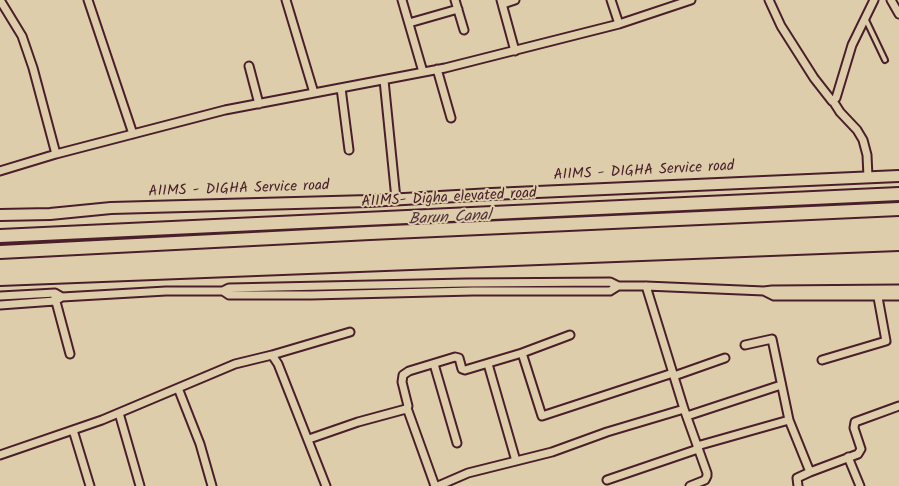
<!DOCTYPE html>
<style>
body{margin:0}
canvas{display:block;background:#decdaa}
</style>
<canvas width="899" height="486"></canvas>
<script>
const ctx = document.querySelector('canvas').getContext('2d');
ctx.lineJoin = 'round';
const toPath = rows => new Path2D(rows.map(r => 'M' + r).join(''));
function strokePath(path, color, width, dash) { ctx.strokeStyle = color; ctx.lineWidth = width; ctx.lineCap = dash ? 'butt' : 'round'; ctx.setLineDash(dash || []); ctx.stroke(path); }
function drawText(font, color, halo, rows, align = 'center') {
  ctx.font = font + ' Kalam,sans-serif'; ctx.lineWidth = 4; ctx.setLineDash([]); ctx.textBaseline = 'middle'; ctx.strokeStyle = halo; ctx.fillStyle = color; for (const [text, x, y, turn = 0] of rows) {
    ctx.save(); ctx.translate(x, y); ctx.rotate((+turn || 0) * Math.PI / 180); ctx.textAlign = isNaN(turn) ? turn : align; if (halo) ctx.strokeText(text, 0, 0); ctx.fillText(text, 0, 0); ctx.restore();
  }
}
const lane = toPath([
 [865,18,885,60]
]);
const street = toPath([
 [0,0,22,36,33,68,56,154,225,110,445,68,619,24,691,0],
 [88,0,133,134],
 [286,0,314,93],
 [402,0,423,72],
 [455,0,464,30],
 [501,0,515,51],
 [611,0,619,24],
 [769,0,781,26,814,78,832,101,836,98,852,45,874,0],
 [891,0,899,14],
 [503,4,515,0],
 [409,23,458,9],
 [249,66,259,104],
 [437,69,451,118],
 [384,80,396,199],
 [341,88,349,150],
 [833,101,840,112,857,130,863,140,867,155,868,177],
 [0,171,56,154],
 [646,286,684,409,707,473,707,476,705,480,690,486],
 [899,289,772,290,764,291,774,296,899,296],
 [223,291,229,288,466,283,610,282,618,286],
 [0,296,55,293,62,297],
 [55,298,70,354],
 [0,305,55,301,62,297,166,291,223,291,229,295,311,295,473,291,610,291,618,286,646,286,764,291],
 [745,345,772,339,789,420,810,472,858,454,861,449,854,428,855,422,899,406],
 [522,353,570,335],
 [272,355,350,332],
 [822,360,886,341,877,292],
 [434,364,457,443],
 [488,364,516,461],
 [674,376,725,358],
 [178,388,200,444,212,486],
 [407,408,435,486],
 [119,413,140,486],
 [687,416,781,385],
 [73,430,90,486],
 [309,439,358,422,406,409,408,406,402,382,403,375,409,371,455,357,459,358,462,369,465,370,522,353,542,416,673,373],
 [697,446,789,420],
 [0,455,102,420,235,364,272,355,278,364,326,486],
 [848,457,860,486],
 [607,480,698,449],
 [438,486,468,473,552,452,607,432,684,409],
 [798,486,797,478,810,472]
]);
const secondary = toPath([
 [0,215,50,214,111,208,369,201,492,194,899,176]
]);
const highway = toPath([
 [0,236,899,194],
 [0,252,370,233,899,209]
]);
const rail = toPath([
 [0,286,899,251]
]);
const streetNames = [
 ["AIIMS - DIGHA Service road",644,172,-3],
 ["AIIMS - DIGHA Service road",239,190,-2],
 ["AIIMS- Digha elevated road",449,199,-3]
];
const waterNames = [
 ["Barun Canal",450,219,-3]
];
strokePath(lane, '#4a1f2b', 8);
strokePath(street, '#4a1f2b', 11);
strokePath(secondary, '#4a1f2b', 14);
strokePath(highway, '#4a1f2b', 16);
strokePath(lane, '#decdaa', 4);
strokePath(street, '#decdaa', 7);
strokePath(secondary, '#decdaa', 10);
strokePath(highway, '#decdaa', 12);
strokePath(rail, '#4a1f2b', 2);
drawText('15px', '#4a1f2b', '#decdaa', streetNames);
drawText('italic 16px', '#523240', '#decdaa', waterNames);
</script>
